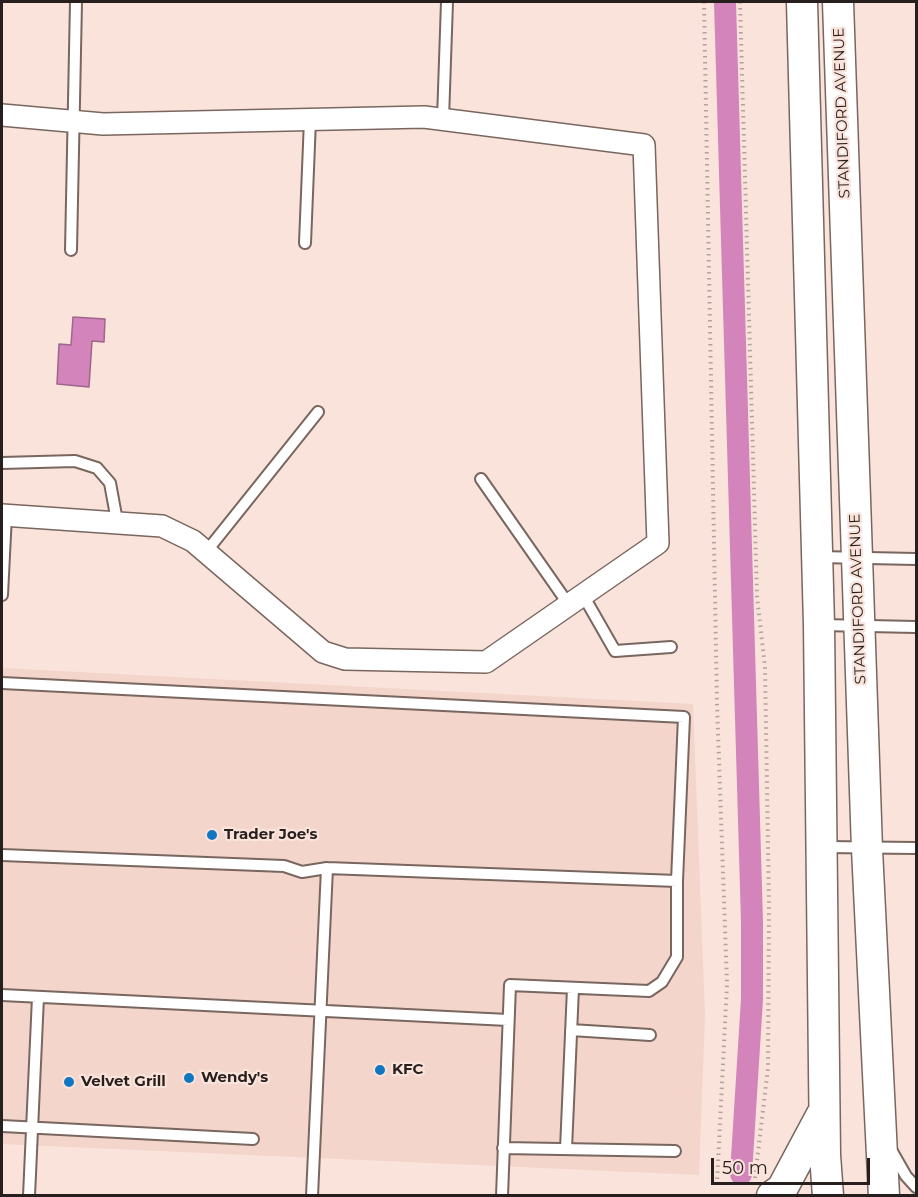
<!DOCTYPE html>
<style>
body{margin:0}
#map{position:relative;width:918px;height:1197px;overflow:hidden;background:#f9e3db;font-family:Montserrat,sans-serif}
canvas{display:block}
.frame{position:absolute;inset:0;border:3px solid #271f1d;pointer-events:none}
.scale{position:absolute;left:711px;top:1158px;width:159px;height:27px;box-sizing:border-box;border:3px solid #271f1d;border-top:0;padding-left:8px;font-size:18px;line-height:21px;white-space:nowrap;color:#271f1d;-webkit-text-stroke:4px #f9e3db;paint-order:stroke}
</style>
<div id="map">
<canvas width="918" height="1197"></canvas>
<div class="frame"></div>
<div class="scale">50 m</div>
</div>
<script>
const ctx = document.querySelector('canvas').getContext('2d');
ctx.lineJoin = 'round';
function paint(path, color) { ctx.fillStyle = color; ctx.fill(path, 'evenodd'); }
const toPath = rows => new Path2D(rows.map(r => 'M' + r).join(''));
function strokePath(path, color, width, dash) { ctx.strokeStyle = color; ctx.lineWidth = width; ctx.lineCap = dash ? 'butt' : 'round'; ctx.setLineDash(dash || []); ctx.stroke(path); }
function drawText(font, color, halo, rows, align = 'center') {
  ctx.font = font + ' Montserrat,sans-serif'; ctx.lineWidth = 4.5; ctx.setLineDash([]); ctx.textBaseline = 'middle'; ctx.strokeStyle = halo; ctx.fillStyle = color; for (const [text, x, y, turn = 0] of rows) {
    ctx.save(); ctx.translate(x, y); ctx.rotate((+turn || 0) * Math.PI / 180); ctx.textAlign = isNaN(turn) ? turn : align; if (halo) ctx.strokeText(text, 0, 0); ctx.fillText(text, 0, 0); ctx.restore();
  }
}
const built = toPath([
 [2,668,693,704,705,1015,699,1175,2,1144]
]);
const water = toPath([
 [73,317,105,319,104,342,92,341,89,387,57,384,59,344,71,345,73,317]
]);
const canal = toPath([
 [725,2,752,922,752,999,741,1174]
]);
const path = toPath([
 [704,2,717,704,727,984,717,1183],
 [740,2,757,596,765,667,769,906,768,1068,755,1178]
]);
const lane = toPath([
 [443,119,447,2],
 [305,243,310,120],
 [71,250,76,2],
 [2,463,75,461,97,468,110,483,117,521],
 [481,479,569,605],
 [206,552,318,412],
 [818,557,916,559],
 [2,595,6,515],
 [583,595,615,651,671,647],
 [821,625,916,627],
 [2,683,684,717,677,881,677,957,662,982,649,991,510,985,502,1196],
 [824,847,916,848],
 [2,855,284,866,302,872,327,868,677,881],
 [2,995,508,1020],
 [571,1030,650,1035],
 [2,1126,253,1139],
 [503,1148,675,1151],
 [890,1148,906,1176,916,1187],
 [566,1149,573,988],
 [29,1196,38,997],
 [312,1196,327,868]
]);
const street = toPath([
 [2,115,103,124,424,117,644,145,658,543,486,662,345,659,323,652,193,541,162,526,2,515]
]);
const secondary = toPath([
 [802,2,819,625,825,1155,828,1196],
 [838,2,867,849,884,1196],
 [772,1196,782,1189,821,1116]
]);
const markers = [
 [212,835,6,"#1176c1"],
 [380,1070,6,"#1176c1"],
 [189,1078,6,"#1176c1"],
 [69,1082,6,"#1176c1"]
];
const streetNames = [
 ["STANDIFORD AVENUE",842,113,-92],
 ["STANDIFORD AVENUE",858,599,-92]
];
const poiNames = [
 ["Trader Joe's",224,835],
 ["KFC",392,1070],
 ["Wendy's",201,1078],
 ["Velvet Grill",81,1082]
];
paint(built, '#f4d5cb');
paint(water, '#d284bb');
strokePath(water, '#9f668c', 1.5);
strokePath(canal, '#d284bb', 22);
strokePath(lane, '#79665f', 14);
strokePath(street, '#79665f', 24);
strokePath(secondary, '#79665f', 33);
strokePath(path, '#b3a29c', 4, [1.5, 4.5]);
strokePath(lane, '#fff', 10);
strokePath(street, '#fff', 21);
strokePath(secondary, '#fff', 30);
for (const [x, y, r, color] of markers) { const dot = new Path2D(); dot.arc(x, y, r, 0, 2 * Math.PI); ctx.fillStyle = color; ctx.fill(dot); strokePath(dot, '#f9e3db', 2); }
drawText('15px', '#271f1d', '#f9e3db', streetNames);
drawText('bold 15px', '#271f1d', '#f9e3db', poiNames, 'left');
</script>
